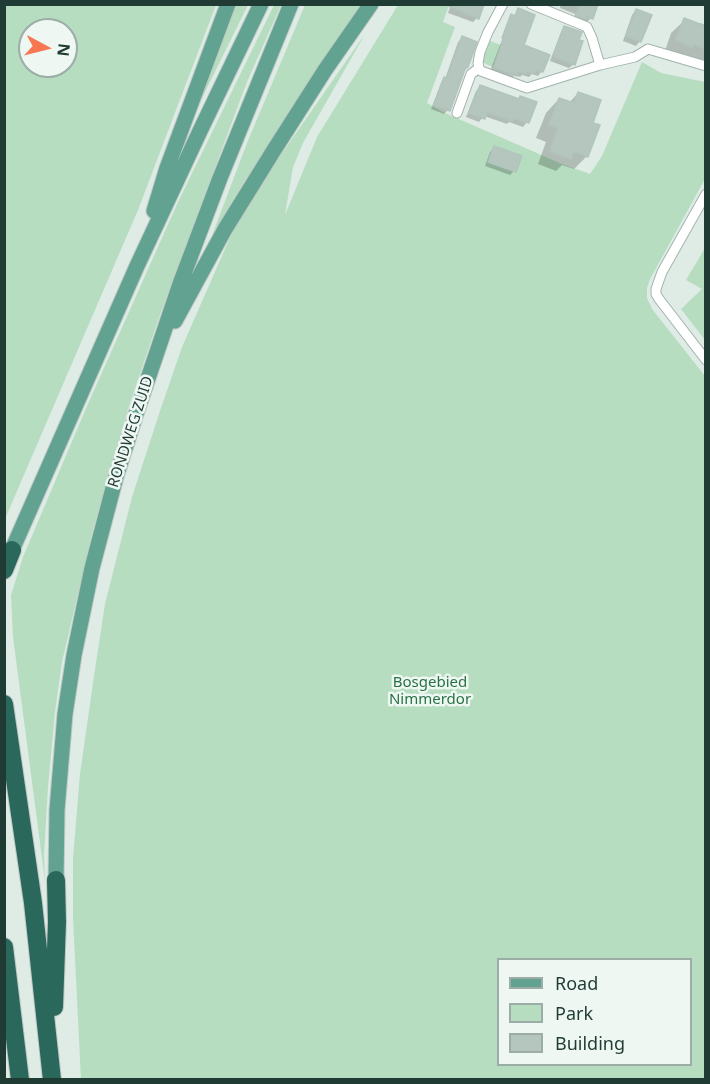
<!DOCTYPE html>
<style>
body{margin:0}
#map{position:relative;width:710px;height:1084px;overflow:hidden;background:#dfebe5;font-family:"Noto Sans",sans-serif}
canvas{display:block}
.frame{position:absolute;inset:0;border:6px solid #1f3b33;pointer-events:none}
.legend{position:absolute;left:497px;top:958px;width:195px;height:108px;box-sizing:border-box;background:#eff7f3;border:2px solid #9caca6;margin:0;padding:8px 10px;list-style:none;font-size:18px;color:#1f3b33}
.legend li{display:flex;align-items:center;gap:12px;height:30px}
.legend b{width:30px;border:2px solid #9caca6}
.north{position:absolute;left:18px;top:18px;width:60px;height:60px;box-sizing:border-box;background:#eff7f3;border:2px solid #9caca6;border-radius:50%;rotate:97deg;font-size:16px;font-weight:700;line-height:24px;text-align:center;color:#1f3b33}
.north::after{content:'';display:block;margin:auto;width:21px;height:27px;background:#f77751;clip-path:polygon(50% 0,100% 100%,50% 72%,0 100%)}
</style>
<div id="map">
<canvas width="710" height="1084"></canvas>
<div class="frame"></div>
<ul class="legend">
<li><b style="height:8px;background:#61a290"></b>Road</li>
<li><b style="height:16px;background:#b6ddc0"></b>Park</li>
<li><b style="height:16px;background:#b4c6be"></b>Building</li>
</ul>
<div class="north">N</div>
</div>
<script>
const ctx = document.querySelector('canvas').getContext('2d');
ctx.lineJoin = 'round';
function paint(path, color) { ctx.fillStyle = color; ctx.fill(path, 'evenodd'); }
const toPath = rows => new Path2D(rows.map(r => 'M' + r).join(''));
function strokePath(path, color, width, dash) { ctx.strokeStyle = color; ctx.lineWidth = width; ctx.lineCap = dash ? 'butt' : 'round'; ctx.setLineDash(dash || []); ctx.stroke(path); }
function drawText(font, color, halo, rows, align = 'center') {
  ctx.font = font + ' "Noto Sans",sans-serif'; ctx.lineWidth = 5; ctx.setLineDash([]); ctx.textBaseline = 'middle'; ctx.strokeStyle = halo; ctx.fillStyle = color; for (const [text, x, y, turn = 0] of rows) {
    ctx.save(); ctx.translate(x, y); ctx.rotate((+turn || 0) * Math.PI / 180); ctx.textAlign = isNaN(turn) ? turn : align; if (halo) ctx.strokeText(text, 0, 0); ctx.fillText(text, 0, 0); ctx.restore();
  }
}
const green = toPath([
 [4,5,216,5,138,210,5,519],
 [30,30,66,30,66,66,30,66],
 [233,5,248,5,205,92,189,129],
 [274,5,281,5,247,82,161,312,129,406,93,530,62,662,55,712,48,787,44,855,45,881,13,637,11,595,23,557,87,406,178,202],
 [305,5,364,5,244,182,213,233,247,143],
 [398,5,449,5,443,22,455,27,427,103,445,113,562,164,590,174,602,156,642,62,661,73,705,82,705,179,650,279,647,288,647,298,652,309,705,376,705,1079,81,1080,73,917,73,859,80,774,94,676,105,604,132,497,160,411,182,347,232,233,250,201,278,159,365,34,303,143,293,167,285,215,317,137],
 [498,960,690,960,690,1064,498,1064],
 [490,41,501,45,493,67,482,62],
 [705,248,705,340,681,309,702,289,686,280]
]);
const shadow = toPath([
 [451,4,477,18,473,22,448,13],
 [561,4,596,4,591,18,587,22,573,20,575,14,560,8],
 [518,10,522,46,542,71,538,76,532,74,529,77,522,75,520,77,515,75,511,79,490,71,510,19,508,19,511,16,513,17],
 [636,10,640,41,636,46,623,41,632,15],
 [685,20,698,25,700,23,706,25,706,65,664,54,671,33],
 [565,27,574,64,569,68,550,61,561,32],
 [463,38,463,71,448,110,444,114,431,109,441,83,445,79,458,42],
 [480,87,518,100,535,103,527,122,523,127,509,122,507,124,484,116,479,122,466,117,476,91],
 [578,93,591,124,587,156,574,169,562,165,556,171,538,164,546,142,536,138,546,113,559,99,569,103],
 [494,148,514,171,510,175,485,166,490,152]
]);
const building = toPath([
 [444,4,484,4,479,19,444,4],
 [580,4,598,4,593,19,587,17,586,19,576,15,580,4],
 [518,8,535,15,524,45,550,55,543,72,536,70,534,74,527,71,526,74,518,71,517,76,494,67,504,38,502,38,511,14,515,16,518,8],
 [636,9,652,15,641,42,626,36,636,9],
 [684,18,705,26,705,49,693,44,692,47,676,40,684,18],
 [564,26,582,32,579,40,583,41,575,65,553,56,564,26],
 [462,36,477,42,468,67,465,69,450,111,434,105,444,77,447,78,462,36],
 [480,85,519,99,520,96,537,102,529,123,514,118,512,121,487,112,485,119,469,113,480,85],
 [578,92,601,100,593,123,600,125,588,157,574,151,571,159,550,151,558,128,549,125,559,98,574,103,578,92],
 [494,146,522,156,516,172,488,162,494,146]
]);
const minor = toPath([
 [503,4,488,32,480,52,478,63,479,68,481,71,527,88,600,65,635,57,648,49,706,66],
 [531,4,587,27,592,38,600,65],
 [457,113,471,74,479,68],
 [706,194,662,272,656,289,656,294,659,299,706,360]
]);
const primary = toPath([
 [154,211,167,168,228,4],
 [175,321,225,229,274,150,325,70,371,4],
 [12,550,137,266,200,131,261,4],
 [56,880,57,810,65,714,74,655,92,568,116,477,136,414,180,284,220,178,291,4]
]);
const motorway = toPath([
 [4,570,12,550],
 [4,704,33,903,52,1080],
 [4,947,20,1080],
 [54,1007,57,922,56,880]
]);
const streetNames = [
 ["RONDWEG ZUID",131,432,-72]
];
const parkNames = [
 ["Bosgebied",430,683],
 ["Nimmerdor",430,700]
];
paint(green, '#b6ddc0');
paint(shadow, '#0003');
paint(building, '#b4c6be');
strokePath(building, '#b1c5bc', 1.5);
strokePath(minor, '#a2b3ac', 11);
strokePath(primary, '#c0c8c6', 17);
strokePath(motorway, '#c0c8c6', 20);
strokePath(minor, '#fff', 9);
strokePath(primary, '#61a290', 15);
strokePath(motorway, '#2a685b', 18);
drawText('15px', '#1f3b33', '#eff7f3', streetNames);
drawText('15px', '#287344', '#eff7f3', parkNames);
</script>
